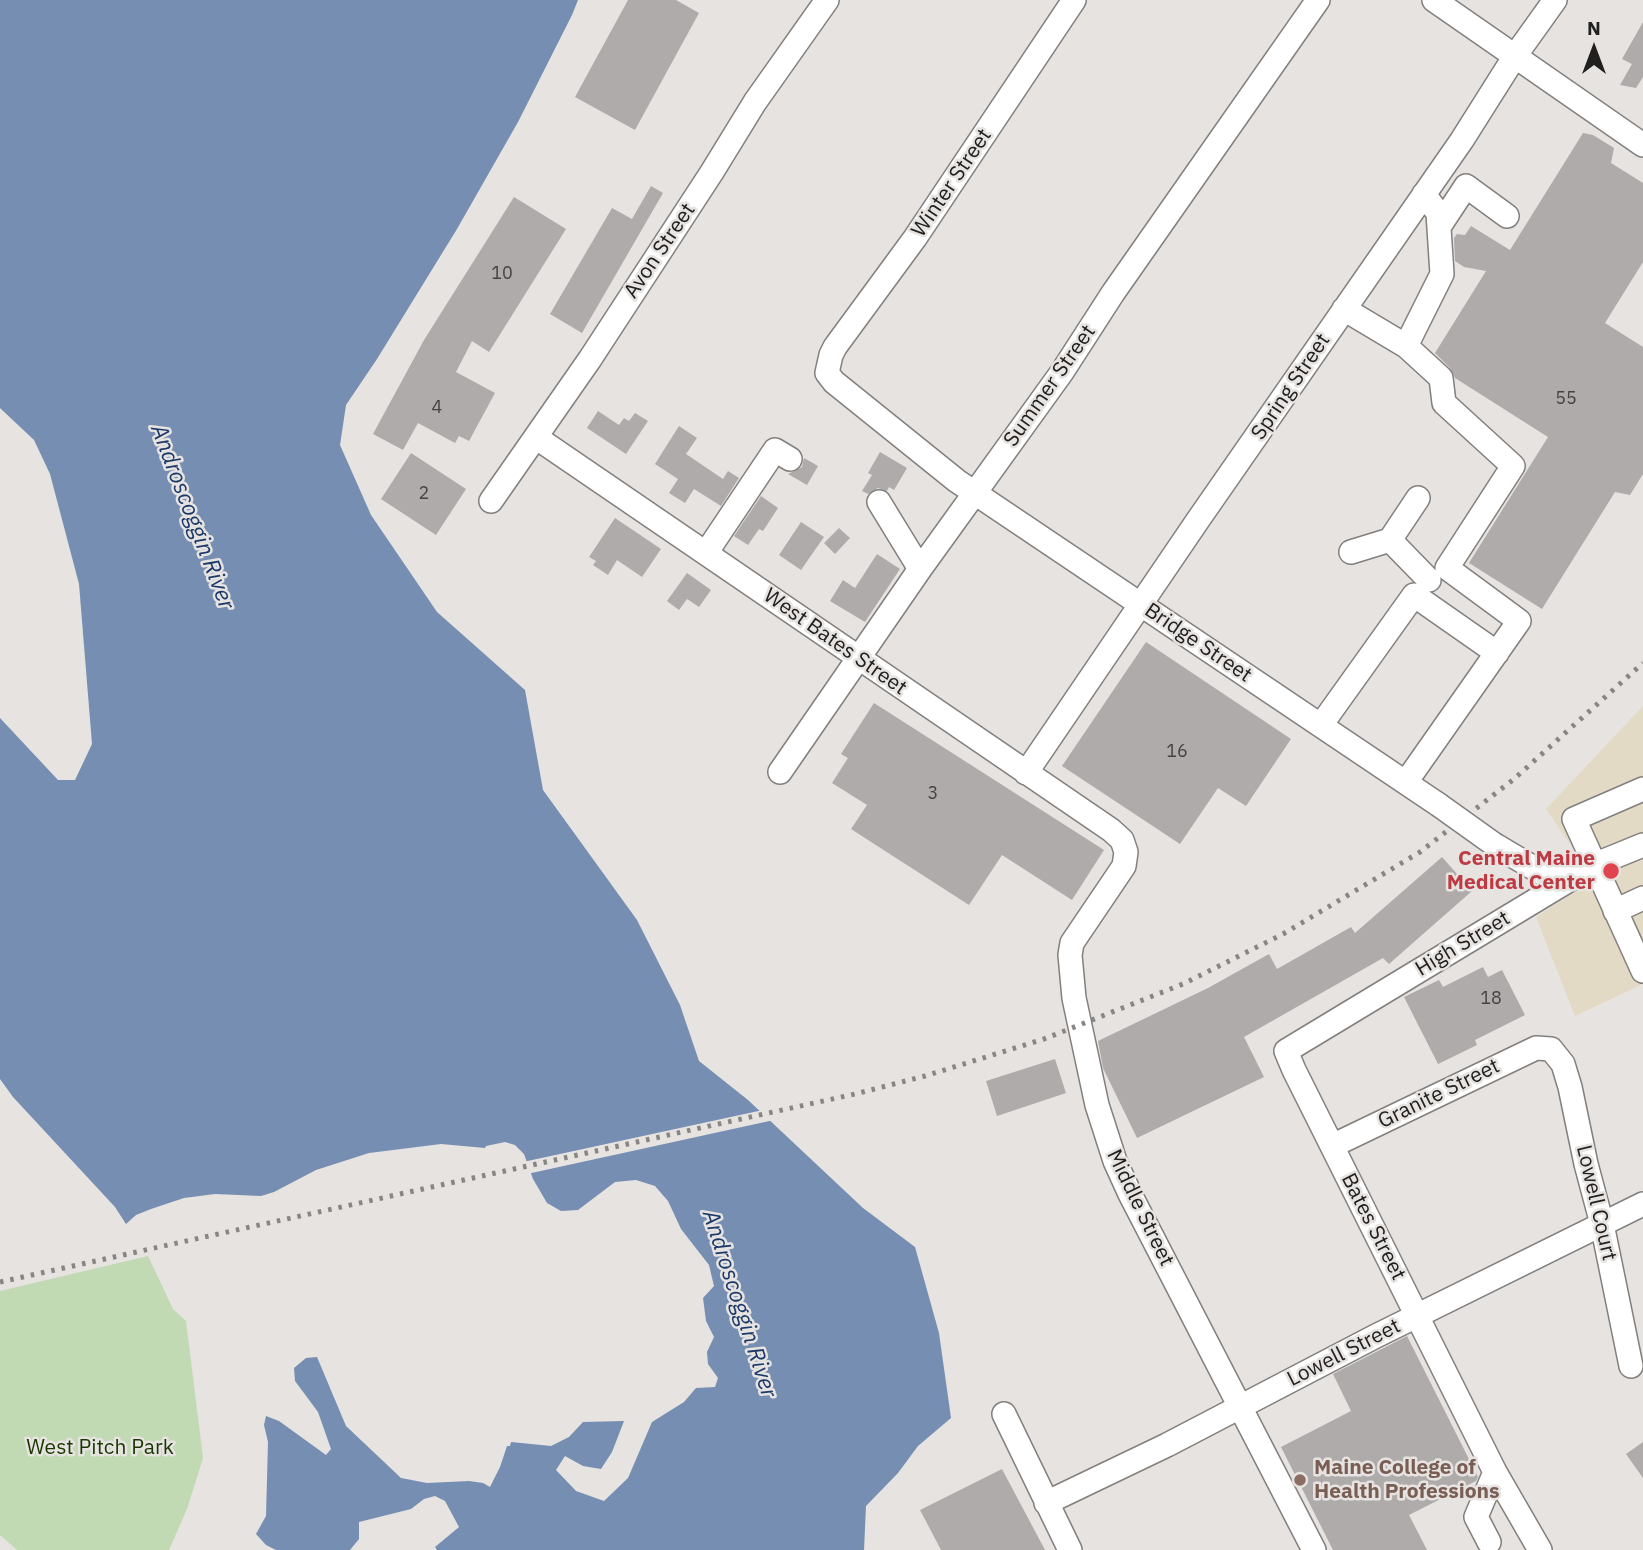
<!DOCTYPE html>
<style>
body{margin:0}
#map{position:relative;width:1643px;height:1550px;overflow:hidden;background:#e6e3e1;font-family:"IBM Plex Sans",sans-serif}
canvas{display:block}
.north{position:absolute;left:1559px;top:14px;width:70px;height:70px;-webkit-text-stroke:5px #e6e3e1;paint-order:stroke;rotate:0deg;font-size:19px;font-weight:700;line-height:28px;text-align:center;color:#21201f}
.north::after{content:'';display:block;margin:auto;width:24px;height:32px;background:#21201f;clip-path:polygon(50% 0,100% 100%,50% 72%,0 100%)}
</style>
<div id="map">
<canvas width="1643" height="1550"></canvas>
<div class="north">N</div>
</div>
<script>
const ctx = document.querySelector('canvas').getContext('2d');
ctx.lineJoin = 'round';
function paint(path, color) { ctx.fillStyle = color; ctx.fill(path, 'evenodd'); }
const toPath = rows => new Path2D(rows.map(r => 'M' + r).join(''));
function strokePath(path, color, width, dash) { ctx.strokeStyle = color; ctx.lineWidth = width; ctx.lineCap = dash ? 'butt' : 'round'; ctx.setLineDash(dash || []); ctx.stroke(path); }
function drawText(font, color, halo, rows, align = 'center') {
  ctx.font = font + ' "IBM Plex Sans",sans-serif'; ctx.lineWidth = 5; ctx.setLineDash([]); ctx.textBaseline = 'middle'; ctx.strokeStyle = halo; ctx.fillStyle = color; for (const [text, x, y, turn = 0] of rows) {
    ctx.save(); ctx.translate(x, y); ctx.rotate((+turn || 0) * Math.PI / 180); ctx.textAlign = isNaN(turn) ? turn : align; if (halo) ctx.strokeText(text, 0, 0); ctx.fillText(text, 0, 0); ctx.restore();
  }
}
const industrial = toPath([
 [1643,706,1643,984,1575,1016,1536,917,1582,888,1577,854,1546,809]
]);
const green = toPath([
 [148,1256,173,1309,186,1321,203,1458,187,1509,169,1550,17,1550,0,1535,0,1291]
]);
const water = toPath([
 [0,0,578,0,572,15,518,122,457,229,377,359,346,405,340,445,371,515,437,612,525,690,543,790,637,920,680,1005,699,1061,748,1100,863,1208,915,1247,939,1333,951,1418,918,1446,898,1473,866,1506,864,1550,437,1550,435,1547,459,1527,445,1501,435,1496,424,1499,411,1509,359,1522,359,1539,350,1550,276,1550,266,1545,256,1534,266,1516,268,1442,264,1425,266,1416,279,1421,326,1455,331,1449,318,1412,295,1381,294,1368,306,1358,317,1357,346,1426,401,1478,427,1483,469,1481,483,1483,490,1487,500,1467,507,1446,510,1446,511,1442,551,1446,569,1437,583,1422,624,1421,612,1452,601,1469,583,1466,565,1456,556,1470,576,1491,604,1501,628,1478,652,1422,684,1402,696,1388,715,1387,718,1378,708,1364,707,1352,714,1337,706,1321,703,1298,714,1286,709,1265,681,1229,668,1201,655,1186,636,1180,615,1182,578,1210,561,1211,547,1203,533,1179,524,1154,515,1145,505,1142,486,1146,485,1148,441,1144,369,1153,316,1170,274,1192,261,1196,215,1194,184,1198,151,1209,136,1215,126,1224,115,1207,13,1097,0,1079,0,718,58,780,75,780,92,744,79,584,50,474,34,440,0,408]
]);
const pier = toPath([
 [763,1110,774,1120,527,1174,523,1162]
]);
const building = toPath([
 [628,0,676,0,699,13,635,130,575,97],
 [1643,22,1643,77,1636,88,1620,85,1632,64,1622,59],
 [1583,133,1593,135,1614,148,1611,163,1643,183,1643,262,1605,323,1643,347,1643,474,1630,495,1615,492,1542,609,1469,563,1548,437,1455,378,1450,368,1435,353,1486,271,1464,267,1455,261,1454,238,1457,234,1465,235,1471,226,1510,250],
 [651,186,663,193,582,333,550,314,612,208,632,219],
 [514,197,566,229,489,352,472,341,456,372,495,393,469,441,459,436,455,443,418,423,403,450,373,434,424,340],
 [598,411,619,425,624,418,629,421,635,413,648,421,626,454,587,428],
 [679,426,697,438,686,454,723,479,728,471,739,478,721,506,694,489,685,503,669,493,678,479,655,464],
 [880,452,907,468,894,490,889,487,887,491,878,488,868,494,862,491,872,475,868,473],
 [411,453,466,489,436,535,381,499],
 [804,458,818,466,807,485,788,474,802,467],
 [761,496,778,508,763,531,759,529,748,545,734,536],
 [615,518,661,549,642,577,617,560,608,575,593,565,596,561,589,557],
 [801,522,824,537,801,570,779,555],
 [839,528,850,538,835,554,824,543],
 [877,554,900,569,865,622,830,601,843,580,855,588],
 [687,573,711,590,699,607,687,599,679,610,667,601],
 [1146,642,1291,739,1246,806,1218,788,1180,844,1062,766],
 [874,703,1104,850,1072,900,1002,855,969,905,851,829,867,805,832,783,848,758,841,754],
 [1442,857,1472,891,1389,964,1383,958,1244,1037,1264,1077,1137,1138,1103,1068,1098,1041,1208,988,1269,954,1277,969,1351,927,1355,933],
 [1483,967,1488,977,1502,970,1525,1015,1475,1040,1477,1045,1438,1064,1404,997,1439,980,1443,987],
 [1055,1059,1066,1093,997,1116,986,1081],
 [1407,1336,1478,1477,1476,1481,1409,1515,1427,1550,1333,1550,1281,1447,1351,1411,1333,1374],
 [1643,1442,1643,1478,1626,1454],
 [1002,1469,1045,1550,941,1550,920,1510]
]);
const minor = toPath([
 [1074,0,915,238,835,347,831,355,827,373,834,382,957,481,1439,805],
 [1434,0,1643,145],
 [1439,227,1466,186,1507,216],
 [1344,309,1406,346,1441,378,1444,403,1513,466,1447,568,1519,621,1406,782],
 [1406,346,1442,274,1438,213,1424,194],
 [537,438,1111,830,1122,840,1126,852,1124,866,1072,943,1070,955,1074,998,1097,1105,1115,1161,1130,1194,1314,1550],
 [1418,498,1390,540,1429,580],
 [491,501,590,359,712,172,755,102,827,0],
 [879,502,920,569],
 [1351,552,1390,540],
 [706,553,775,450,790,459],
 [1321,725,1414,595,1497,653],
 [780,772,920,569,1062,372,1113,293,1318,0],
 [1026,773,1198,520,1462,140,1515,56,1555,0],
 [1643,789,1574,819,1643,971],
 [1495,845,1542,873,1554,876,1578,872],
 [1615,911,1643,898],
 [1332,1146,1536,1048,1551,1049,1563,1064,1570,1087,1586,1164,1602,1224,1631,1366],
 [1004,1414,1070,1550],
 [1046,1503,1167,1445,1376,1336,1643,1204],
 [1489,1542,1476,1517,1495,1472],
 [1540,1550,1495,1472,1294,1070,1286,1051,1594,865,1643,845]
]);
const rail = toPath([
 [0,1282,855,1094,925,1076,1044,1039,1183,984,1283,934,1420,852,1514,779,1643,663]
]);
const minorBridge = toPath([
 [1439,805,1495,845]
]);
const markers = [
 [1611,871,9,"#e0444e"],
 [1300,1480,7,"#8d6e63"]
];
const numberNames = [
 ["10",502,274],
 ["55",1566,399],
 ["4",437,408],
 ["2",424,494],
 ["16",1177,752],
 ["3",933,794],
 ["18",1491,999]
];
const streetNames = [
 ["Winter Street",952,183,-56],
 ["Avon Street",660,251,-56],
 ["Summer Street",1050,386,-55],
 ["Spring Street",1291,387,-56],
 ["West Bates Street",835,642,35],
 ["Bridge Street",1198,643,34],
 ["High Street",1463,944,-31],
 ["Granite Street",1439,1094,-26],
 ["Lowell Court",1596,1203,77],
 ["Middle Street",1140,1208,64],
 ["Bates Street",1373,1227,63],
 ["Lowell Street",1344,1353,-27]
];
const healthNames = [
 ["Central Maine",1595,859],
 ["Medical Center",1595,883]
];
const parkNames = [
 ["West Pitch Park",100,1448]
];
const educationNames = [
 ["Maine College of",1314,1468],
 ["Health Professions",1314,1492]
];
const waterNames = [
 ["Androscoggin River",192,517,69],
 ["Androscoggin River",739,1304,72]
];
paint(industrial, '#e2dac4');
paint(green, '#c1dab3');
paint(water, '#768eb2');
paint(pier, '#e6e3e1');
paint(building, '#afabab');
strokePath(minor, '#827f7d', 26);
strokePath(minor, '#fff', 23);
strokePath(rail, '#888684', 5, [3.5, 7]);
strokePath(minorBridge, '#827f7d', 26, []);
strokePath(minorBridge, '#fff', 23);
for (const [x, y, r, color] of markers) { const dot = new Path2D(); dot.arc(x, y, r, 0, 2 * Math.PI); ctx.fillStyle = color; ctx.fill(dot); strokePath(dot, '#e6e3e1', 2.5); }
drawText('18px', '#444342', null, numberNames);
drawText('21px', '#21201f', '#e6e3e1', streetNames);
drawText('bold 21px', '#be3a42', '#e6e3e1', healthNames, 'right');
drawText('21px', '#193800', '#e6e3e1', parkNames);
drawText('bold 21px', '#785e54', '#e6e3e1', educationNames, 'left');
drawText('italic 23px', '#1b3a6a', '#e6e3e1', waterNames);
</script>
